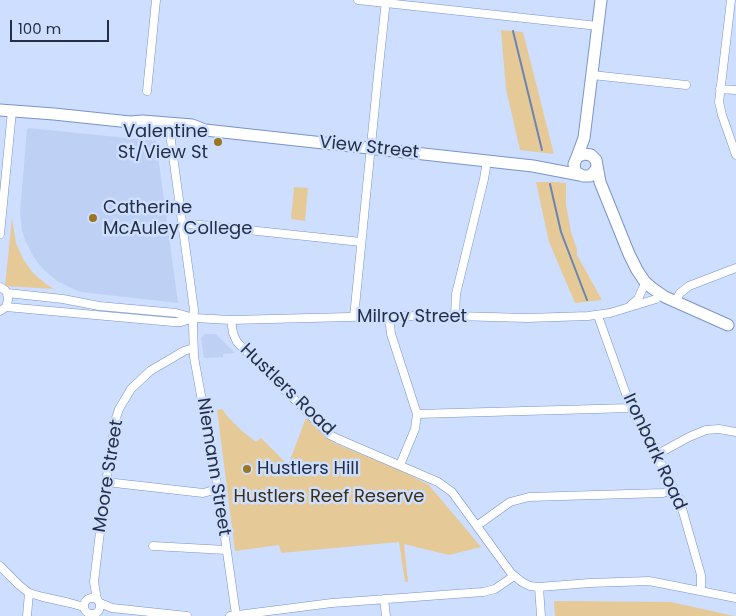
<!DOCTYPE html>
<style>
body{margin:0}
#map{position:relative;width:736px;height:616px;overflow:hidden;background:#cddeff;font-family:Poppins,sans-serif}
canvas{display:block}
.scale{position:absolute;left:10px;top:20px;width:99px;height:22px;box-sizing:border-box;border:2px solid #242f43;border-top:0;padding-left:6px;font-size:15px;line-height:18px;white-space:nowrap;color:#242f43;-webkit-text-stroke:4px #cddeff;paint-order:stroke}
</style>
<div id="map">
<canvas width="736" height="616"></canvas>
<div class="scale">100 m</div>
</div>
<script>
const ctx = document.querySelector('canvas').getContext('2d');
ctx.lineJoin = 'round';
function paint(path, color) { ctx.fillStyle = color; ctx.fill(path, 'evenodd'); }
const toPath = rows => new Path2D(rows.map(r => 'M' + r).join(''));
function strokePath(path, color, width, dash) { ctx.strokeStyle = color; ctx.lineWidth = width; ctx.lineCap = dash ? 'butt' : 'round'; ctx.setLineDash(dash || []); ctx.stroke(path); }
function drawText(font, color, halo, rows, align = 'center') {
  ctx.font = font + ' Poppins,sans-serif'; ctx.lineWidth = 5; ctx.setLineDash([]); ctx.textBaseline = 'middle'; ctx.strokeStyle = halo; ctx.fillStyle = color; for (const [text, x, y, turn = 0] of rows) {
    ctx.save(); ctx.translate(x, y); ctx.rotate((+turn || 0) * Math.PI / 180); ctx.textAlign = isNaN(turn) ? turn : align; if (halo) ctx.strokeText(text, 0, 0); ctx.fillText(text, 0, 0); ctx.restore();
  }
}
const built = toPath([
 [29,128,156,141,178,303,81,292,73,289,57,281,44,270,38,263,33,256,25,240,22,231,20,213,27,129],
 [205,334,216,334,235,353,223,354,223,357,204,358,201,338]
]);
const green = toPath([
 [501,30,523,32,554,154,520,150,506,89],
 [536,182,553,182,566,183,566,204,571,232,577,249,577,255,602,300,575,303,549,242],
 [294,187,308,188,305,221,291,219],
 [12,218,16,243,23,259,33,273,46,284,54,289,5,286],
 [222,409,227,416,241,430,256,442,261,438,288,465,306,418,324,435,334,443,404,472,429,485,481,547,449,555,404,544,408,582,405,582,399,542,281,553,279,545,235,551,217,410],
 [554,601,671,602,734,616,555,616]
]);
const stream = toPath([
 [513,31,542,150],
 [550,184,561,232,587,300]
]);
const street = toPath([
 [358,0,598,26],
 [731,0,719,102,722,115,736,155],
 [592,75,686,85],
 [720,89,736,90],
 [147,91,156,0],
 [171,123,171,141,194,310,193,324,194,357,218,489,236,615],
 [182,223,361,242],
 [0,234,12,111],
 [0,287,5,290,7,293,8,300,6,307,0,311],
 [7,293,63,299,99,306,176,313,194,318,231,320,389,316,455,316,527,318,588,316,610,313,656,299],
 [675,302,680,293,689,286,736,268],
 [631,305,638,299,643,288],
 [6,307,173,322,181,322,194,318],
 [389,316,391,334,417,414,415,429,400,465],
 [455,316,456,294,484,179,487,161],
 [598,316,631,408,679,498,701,575,701,590],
 [354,317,378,75,386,0],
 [231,320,233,333,237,342,330,435,338,439,438,482,452,492,511,573,522,582,530,586,539,587,590,583,649,581,736,598],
 [417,414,631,408],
 [656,455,689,437,706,430,719,429,736,432],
 [106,482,203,493,218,489],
 [478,525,510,502,529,497,663,493,674,490],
 [153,546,226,550],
 [0,566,19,585,29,593,43,597,70,603,84,607],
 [539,587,541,616],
 '84 606a8 8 0 1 1 16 0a8 8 0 1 1-16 0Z',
 [97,599,94,582,106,482,116,418,119,409,131,389,150,371,184,351,193,348],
 [384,599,386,616],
 [100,603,112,608,187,616],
 [27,616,29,593],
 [230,616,332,603,483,592,495,589,514,576]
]);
const secondary = toPath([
 [0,110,54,114,130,122,135,124],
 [130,122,143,121,192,125,205,130,533,166,580,175],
 [577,157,584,138,601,0],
 [597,167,595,171,590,176,583,176,577,173,575,170,574,164,577,157,584,154,591,155,596,160,600,182,629,254,637,270,645,282,652,288,665,297,728,325]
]);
const markers = [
 [218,142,5,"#9b7521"],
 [93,218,5,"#9b7521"],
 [247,469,5,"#9b7521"]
];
const poiNames = [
 ["Valentine",208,132,"right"],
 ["St/View St",208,153,"right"],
 ["Catherine",103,208],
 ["McAuley College",103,229],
 ["Hustlers Hill",257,469]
];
const streetNames = [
 ["View Street",369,148,6],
 ["Milroy Street",412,317],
 ["Hustlers Road",287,390,44],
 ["Ironbark Road",654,452,65],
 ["Niemann Street",213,467,81],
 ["Moore Street",109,476,-81]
];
const parkNames = [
 ["Hustlers Reef Reserve",329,497]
];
paint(built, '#bed1f5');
paint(green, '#e5ca98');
strokePath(stream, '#6a84b4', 2);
strokePath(street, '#7994c7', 9);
strokePath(secondary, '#7994c7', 13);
strokePath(street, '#fff', 8);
strokePath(secondary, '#fff', 11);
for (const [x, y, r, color] of markers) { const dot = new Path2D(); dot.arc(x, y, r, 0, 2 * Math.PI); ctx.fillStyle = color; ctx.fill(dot); strokePath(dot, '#cddeff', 2); }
drawText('18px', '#242f43', '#cddeff', poiNames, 'left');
drawText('18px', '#242f43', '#cddeff', streetNames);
drawText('18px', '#3e2f11', '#cddeff', parkNames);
</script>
